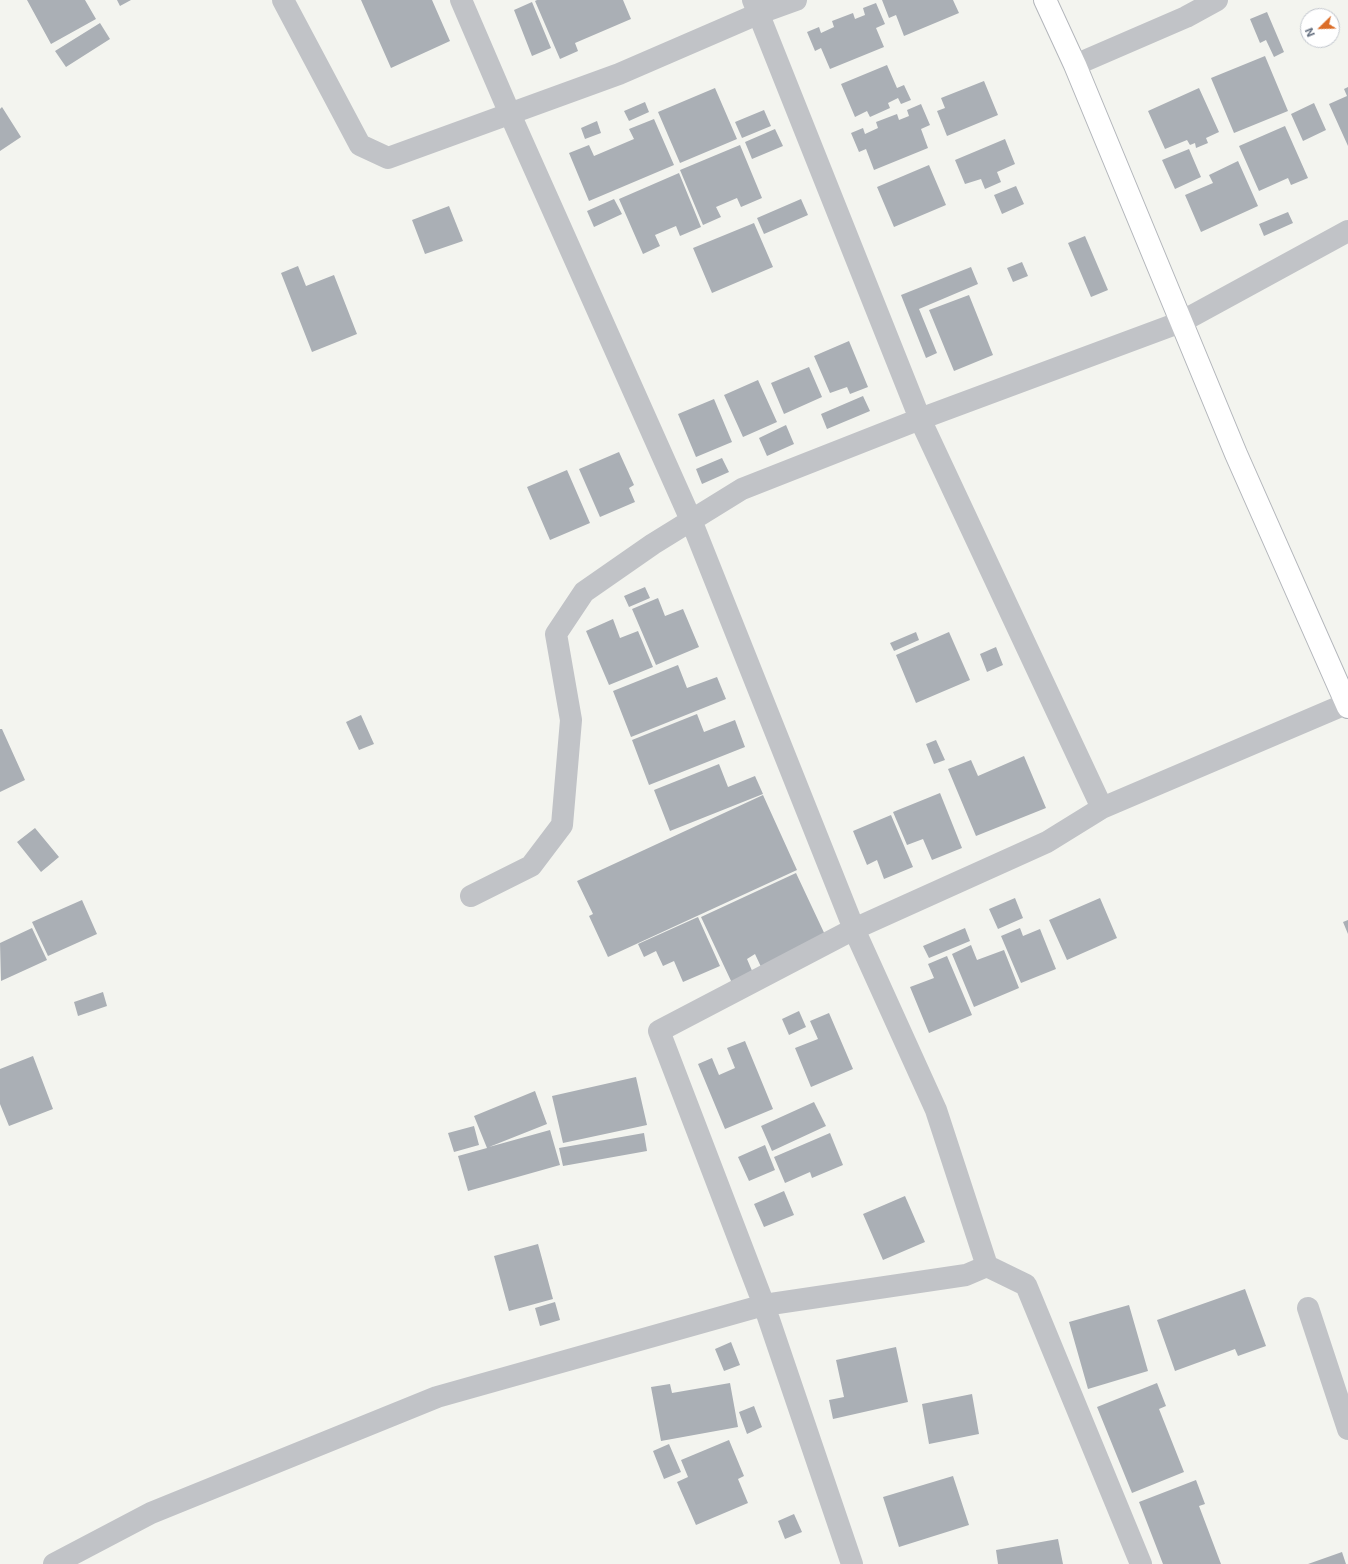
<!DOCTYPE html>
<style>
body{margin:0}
#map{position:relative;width:1348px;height:1564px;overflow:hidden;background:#f3f4ef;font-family:Inter,sans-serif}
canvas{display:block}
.north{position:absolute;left:1300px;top:8px;width:40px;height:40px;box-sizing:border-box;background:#fff;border:1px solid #c1c5cc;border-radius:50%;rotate:247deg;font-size:11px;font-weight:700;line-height:16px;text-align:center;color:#646f7f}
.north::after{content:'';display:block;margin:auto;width:14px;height:18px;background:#db6d28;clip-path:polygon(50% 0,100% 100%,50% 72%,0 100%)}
</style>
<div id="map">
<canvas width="1348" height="1564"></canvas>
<div class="north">N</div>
</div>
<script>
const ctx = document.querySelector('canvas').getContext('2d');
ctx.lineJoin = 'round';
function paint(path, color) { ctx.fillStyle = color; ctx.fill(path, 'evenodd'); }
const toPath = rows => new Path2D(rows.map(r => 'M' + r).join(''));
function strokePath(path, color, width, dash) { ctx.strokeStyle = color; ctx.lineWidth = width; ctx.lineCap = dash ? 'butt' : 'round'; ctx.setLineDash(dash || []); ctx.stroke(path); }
const building = toPath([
 [27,0,85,0,96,19,51,44],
 [117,0,131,0,120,6],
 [361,0,432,0,450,41,391,68],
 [537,0,623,0,631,19,575,43,578,51,560,59,535,1],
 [882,0,953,0,959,13,904,36,896,15,889,18],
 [532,2,551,48,532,56,514,10],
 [876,3,885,24,876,28,884,47,830,69,821,48,815,51,807,32,819,27,821,33,834,27,832,21,853,13,855,19,865,15,863,8],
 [1267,12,1284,52,1274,57,1266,40,1260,43,1250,19],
 [100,23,110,39,66,67,55,51],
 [1265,56,1288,111,1234,133,1211,78],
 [887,65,897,88,904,85,911,100,901,104,898,98,888,103,890,108,870,117,867,111,855,117,841,84],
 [984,81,998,115,947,136,937,111,945,108,941,98],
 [1348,87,1348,146,1329,104,1347,96,1344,89],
 [715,88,737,139,680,163,658,112],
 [1199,88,1219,132,1206,138,1208,143,1196,148,1195,143,1190,145,1187,140,1165,149,1148,111],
 [645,102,649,112,629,121,624,111],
 [1314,103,1326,130,1303,141,1291,114],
 [921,104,930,125,921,129,928,148,874,170,866,149,859,152,851,133,863,128,865,134,878,128,876,122,897,114,899,120,909,116,907,110],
 [2,107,21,137,0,151,0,109],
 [764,110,771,126,742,138,735,122],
 [654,119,674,165,589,201,569,153,589,145,594,156,634,139,629,129],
 [597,121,601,133,585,139,581,128],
 [1285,126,1308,178,1291,185,1288,178,1259,191,1239,146],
 [775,129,783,146,752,159,745,142],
 [1005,139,1015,164,997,172,1001,182,985,189,981,179,965,184,955,160],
 [740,145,762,198,741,207,737,198,716,207,721,217,703,225,680,170],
 [1189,149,1201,177,1175,189,1162,160],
 [1238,161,1258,206,1201,232,1185,195,1213,183,1209,175],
 [929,165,946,205,894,227,877,187],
 [679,173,701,227,680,236,676,226,655,235,660,246,643,254,619,199],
 [1016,186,1024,204,1002,214,994,195],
 [614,199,622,214,594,227,587,211],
 [801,199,808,215,764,234,757,218],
 [449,206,463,241,425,254,412,220],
 [1288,212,1293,223,1264,236,1259,224],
 [754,223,773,267,712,293,693,248],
 [1085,236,1108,290,1091,297,1068,243],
 [1022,262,1028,276,1013,282,1007,268],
 [298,266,306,286,334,275,357,334,312,352,281,273],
 [971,267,978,284,919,309,937,353,926,358,901,295],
 [969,295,993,355,954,371,929,310],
 [849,341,868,387,850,394,847,387,830,393,814,356],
 [809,367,822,397,784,414,771,383],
 [758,380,777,422,743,437,724,395],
 [863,396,870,411,827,429,821,414],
 [714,399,732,442,696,457,678,414],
 [786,425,794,444,767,456,759,438],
 [619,452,634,485,629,488,635,502,600,517,579,469],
 [722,458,729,472,702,484,696,469],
 [567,470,590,523,550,540,527,487],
 [645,587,650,598,629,607,624,596],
 [658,598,665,616,683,609,699,647,656,665,632,609],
 [613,619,620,638,638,631,653,667,609,685,586,631],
 [916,632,919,640,894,651,890,643],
 [949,632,970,680,916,703,896,655],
 [996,647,1003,665,987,672,980,654],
 [678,665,687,688,717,677,726,699,631,737,613,691],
 [697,714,704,732,735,720,745,747,649,785,632,740],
 [361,715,374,744,359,750,346,722],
 [0,729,2,729,25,780,0,792],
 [936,740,945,760,934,764,926,744],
 [1024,756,1046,808,976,836,948,769,971,760,978,776],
 [719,764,728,787,755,776,763,794,670,831,654,790],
 [940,793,962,848,932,860,923,839,907,845,893,812],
 [763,795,797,870,608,957,589,916,593,914,577,881],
 [891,815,913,867,884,879,877,860,867,865,853,831],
 [35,828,59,857,41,872,17,842],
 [796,873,827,939,762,969,755,954,747,959,753,973,732,983,701,917],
 [1015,898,1023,918,998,929,989,909],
 [1100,898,1117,938,1067,960,1049,920],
 [82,900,97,934,48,956,32,922],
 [698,917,720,966,683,982,674,961,663,966,656,951,644,957,638,944],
 [1348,920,1348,934,1343,922],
 [32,928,47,960,1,981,0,943],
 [965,928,970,941,929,958,923,946],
 [1020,928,1023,936,1040,929,1056,969,1021,983,1001,936],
 [971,945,977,960,1004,950,1019,988,974,1007,952,954],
 [947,956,972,1015,929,1033,910,987,934,978,928,964],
 [103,992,107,1006,78,1016,74,1002],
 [799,1011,806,1027,789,1035,782,1019],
 [829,1013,853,1069,811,1087,795,1048,818,1039,810,1021],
 [745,1041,773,1109,725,1129,698,1064,712,1058,719,1075,735,1068,727,1048],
 [33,1056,53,1109,9,1126,0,1104,0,1069],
 [636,1077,647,1125,563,1143,552,1096],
 [535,1091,547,1124,489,1147,550,1130,560,1165,468,1191,458,1156,487,1148,474,1116],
 [814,1102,826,1126,772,1151,761,1126],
 [474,1126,479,1145,454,1152,448,1133],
 [644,1133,647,1151,563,1166,559,1148],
 [830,1133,843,1165,812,1178,810,1172,785,1183,774,1157],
 [765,1145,775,1170,749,1181,738,1157],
 [784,1191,794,1215,764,1227,754,1204],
 [905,1196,925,1242,883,1260,863,1214],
 [538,1244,553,1299,509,1311,494,1256],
 [1245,1289,1266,1346,1238,1356,1235,1349,1175,1371,1157,1320],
 [555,1302,560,1320,540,1326,535,1308],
 [1129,1305,1148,1371,1088,1389,1069,1322],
 [731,1342,740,1365,724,1371,715,1349],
 [896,1347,908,1402,833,1419,829,1400,844,1397,836,1360],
 [730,1383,738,1427,661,1441,651,1387,670,1384,672,1393],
 [1157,1383,1166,1406,1159,1409,1184,1472,1132,1493,1097,1407],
 [972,1394,979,1434,929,1444,922,1404],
 [754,1406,762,1427,747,1434,739,1412],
 [729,1440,744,1476,738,1479,748,1503,696,1525,677,1482,688,1477,681,1460],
 [669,1444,681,1472,664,1479,653,1451],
 [953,1476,969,1525,899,1547,883,1497],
 [1196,1480,1205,1504,1199,1506,1221,1564,1163,1564,1139,1502],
 [794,1514,802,1532,785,1539,778,1521],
 [1058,1539,1063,1564,998,1564,996,1550],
 [1342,1552,1346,1564,1308,1564]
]);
const street = toPath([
 [283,0,360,145,388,158,619,74,760,13,796,0],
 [461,0,510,114,691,520,854,929,936,1110,987,1266],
 [753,0,920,419,1102,808],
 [1075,65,1186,17,1217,0],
 [471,896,531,866,562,825,571,720,556,634,584,592,653,544,742,489,920,419,1181,322,1348,231],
 [1308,1308,1348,1429],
 [54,1564,151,1513,437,1397,764,1305,966,1275,987,1266,1026,1285,1141,1564],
 [852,1564,764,1305,659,1031,854,929,1047,842,1102,808,1348,703]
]);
const secondary = toPath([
 [1045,0,1075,65,1236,454,1348,707]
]);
paint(building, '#aaafb5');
strokePath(secondary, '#b3b6bb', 24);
strokePath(street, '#c1c3c7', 22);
strokePath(secondary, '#fff', 22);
</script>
